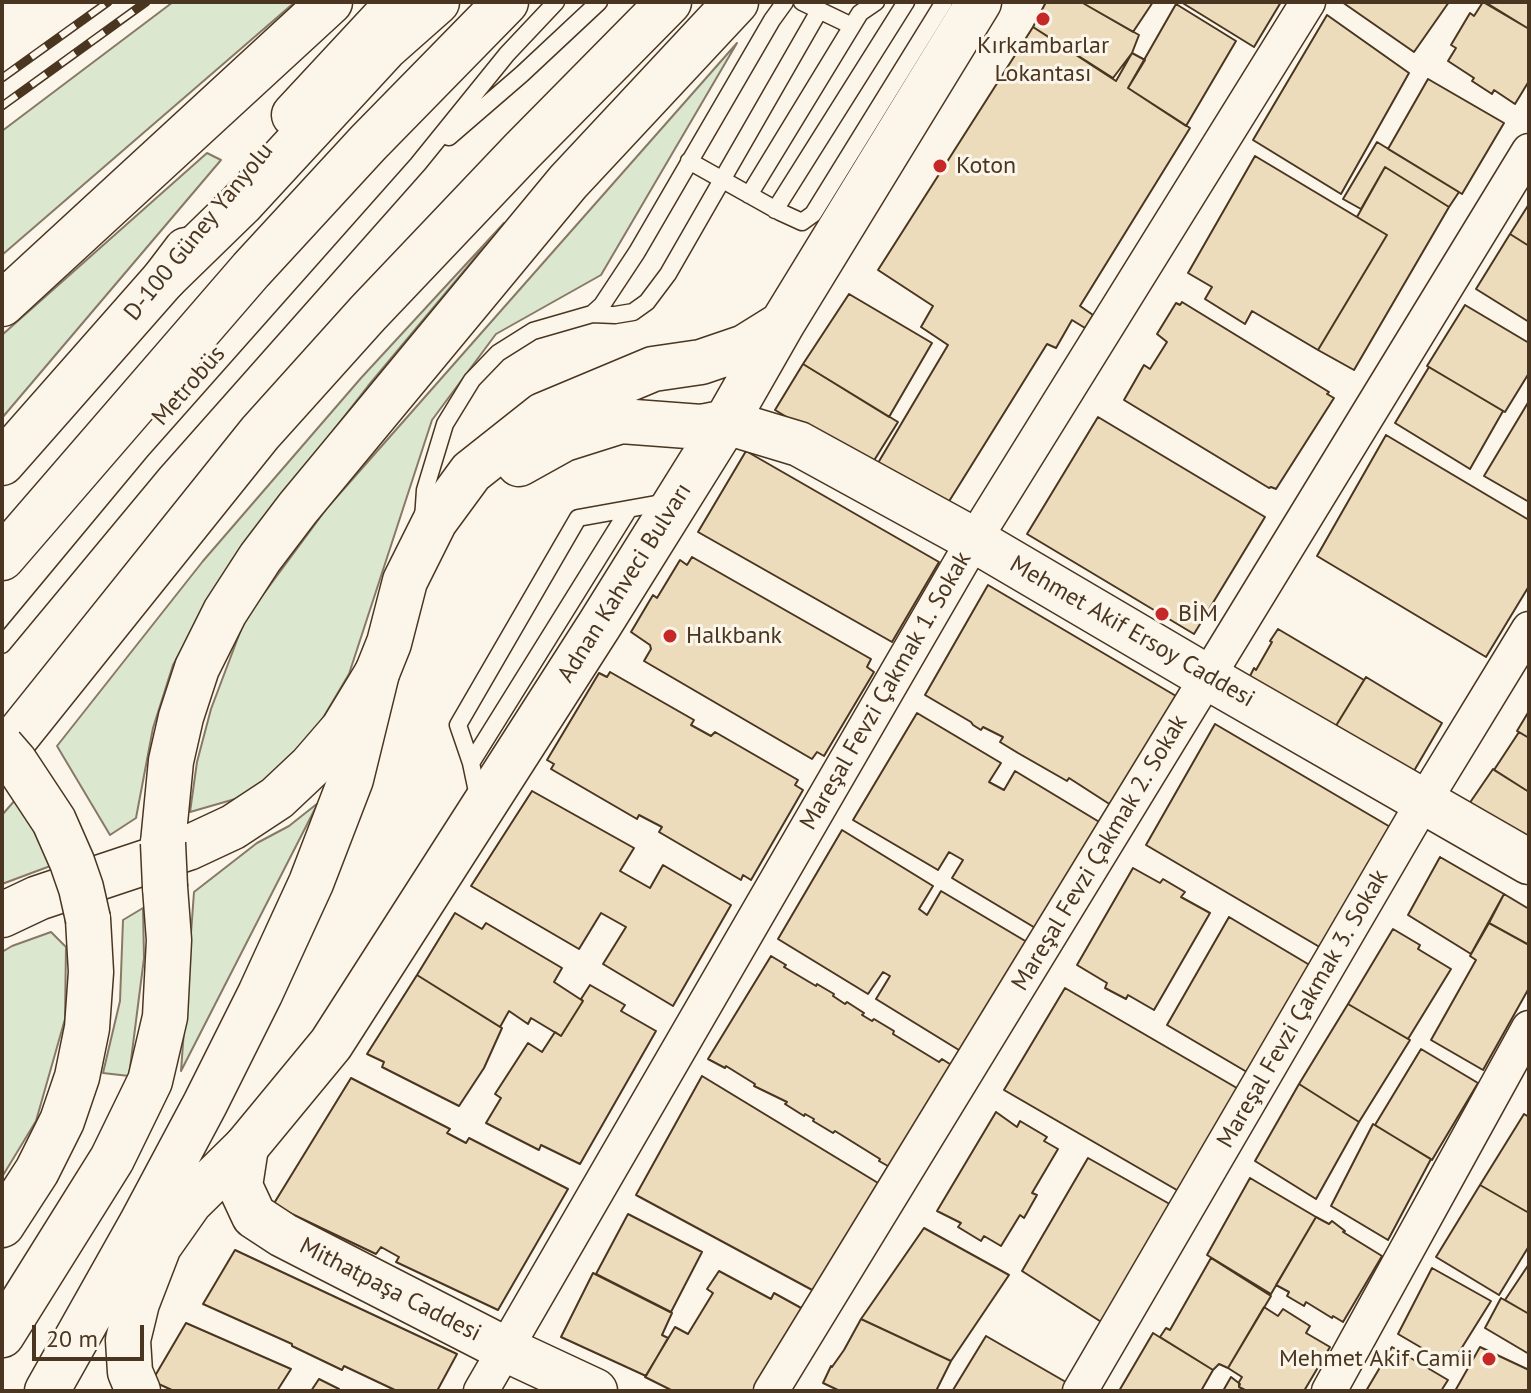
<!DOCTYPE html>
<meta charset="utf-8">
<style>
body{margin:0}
#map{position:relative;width:1531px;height:1393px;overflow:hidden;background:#fbf6e9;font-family:"PT Sans",sans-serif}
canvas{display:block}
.frame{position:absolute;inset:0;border:4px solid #4a3520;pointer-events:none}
.scale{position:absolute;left:32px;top:1325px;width:112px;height:36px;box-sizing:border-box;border:4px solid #4a3520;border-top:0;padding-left:10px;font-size:24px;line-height:28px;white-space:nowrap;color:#4a3520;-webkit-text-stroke:6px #fbf6e9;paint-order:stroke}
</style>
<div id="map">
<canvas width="1531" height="1393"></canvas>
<div class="frame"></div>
<div class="scale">20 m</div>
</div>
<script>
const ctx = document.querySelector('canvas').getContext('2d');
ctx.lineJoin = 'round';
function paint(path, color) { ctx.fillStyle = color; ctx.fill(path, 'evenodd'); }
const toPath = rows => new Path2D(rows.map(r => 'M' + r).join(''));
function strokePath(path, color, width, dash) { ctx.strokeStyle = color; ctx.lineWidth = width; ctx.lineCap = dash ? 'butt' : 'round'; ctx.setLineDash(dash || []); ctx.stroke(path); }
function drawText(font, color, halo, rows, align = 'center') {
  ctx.font = font + ' "PT Sans",sans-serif'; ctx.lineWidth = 6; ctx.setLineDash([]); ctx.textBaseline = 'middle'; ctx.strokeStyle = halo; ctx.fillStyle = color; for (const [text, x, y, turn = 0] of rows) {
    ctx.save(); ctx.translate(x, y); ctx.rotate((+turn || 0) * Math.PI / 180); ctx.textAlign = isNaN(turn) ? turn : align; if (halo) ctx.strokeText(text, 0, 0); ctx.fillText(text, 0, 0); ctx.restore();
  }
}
const green = toPath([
 [173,2,295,2,2,255,2,131,173,2],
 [737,43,601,275,496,334,432,420,349,674,304,750,256,793,190,812,197,762,211,709,245,619,327,508,737,43],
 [207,153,221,160,2,418,2,335,207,153],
 [504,223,368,386,232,560,173,665,153,728,136,818,110,835,57,746,203,561,361,378,504,223],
 [16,799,53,865,2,884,2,815,16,799],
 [318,803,181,1071,194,892,257,843,289,826,318,803],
 [143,908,144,958,129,1076,103,1073,120,1001,123,920,143,908],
 [51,932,66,947,65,1019,36,1121,2,1177,2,952,12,946,51,932]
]);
const building = toPath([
 [1046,2,1081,2,1139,35,1132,53,1113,78,1033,27,1046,2],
 [1081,2,1153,2,1133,32,1081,2],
 [1181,2,1281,2,1254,47,1181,2],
 [1342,2,1449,2,1414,52,1342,2],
 [1483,2,1529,29,1529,81,1515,104,1494,90,1492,94,1472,81,1474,78,1448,61,1456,48,1451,45,1470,13,1474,16,1483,2],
 [1485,2,1529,2,1529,29,1485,2],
 [1176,4,1236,41,1186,126,1128,88,1176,4],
 [1327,15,1409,73,1341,194,1253,140,1327,15],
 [1033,27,1116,81,1132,53,1145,60,1128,88,1190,128,1080,306,1093,315,1085,328,1072,320,1056,348,1047,344,948,503,878,463,948,345,921,327,933,306,878,270,1033,27],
 [1428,79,1504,123,1462,194,1388,149,1428,79],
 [1377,142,1459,192,1449,207,1385,167,1361,209,1343,199,1377,142],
 [1255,156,1387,235,1318,350,1252,311,1245,324,1205,299,1212,287,1188,273,1255,156],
 [1385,167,1449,207,1354,370,1318,350,1387,235,1357,217,1385,167],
 [1529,204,1529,246,1510,234,1529,204],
 [1510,234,1529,246,1529,322,1476,289,1510,234],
 [849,294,932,343,889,417,803,364,849,294],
 [1182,302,1329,392,1327,394,1334,398,1276,489,1271,487,1269,488,1124,400,1144,365,1150,369,1167,342,1157,334,1176,303,1180,305,1182,302],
 [1465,305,1529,343,1529,373,1505,412,1427,366,1465,305],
 [803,364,898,422,870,467,775,410,803,364],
 [1429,367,1503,411,1470,469,1395,423,1429,367],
 [1529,401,1529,502,1484,476,1529,401],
 [1098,417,1265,517,1194,634,1027,534,1098,417],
 [1386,435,1529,520,1529,586,1486,657,1317,556,1386,435],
 [746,451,939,562,892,642,698,532,746,451],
 [692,557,871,659,867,667,874,672,824,756,817,752,812,759,644,661,651,649,650,645,631,632,653,595,657,598,680,560,687,565,692,557],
 [988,585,1176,696,1114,807,1069,778,1067,781,1018,753,1000,742,1003,737,983,727,981,730,973,725,971,722,925,695,988,585],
 [1278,629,1364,680,1334,729,1248,680,1254,668,1256,670,1272,642,1270,641,1278,629],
 [610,672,694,720,691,725,711,736,715,732,798,780,795,785,803,790,751,880,743,875,741,880,659,832,662,827,639,815,637,819,551,769,554,764,547,760,599,673,607,677,610,672],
 [1366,677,1442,723,1411,776,1334,729,1366,677],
 [1529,711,1529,738,1517,731,1529,711],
 [917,713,1001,763,989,782,1004,790,1015,771,1101,823,1037,929,952,878,963,860,949,852,938,870,853,820,917,713],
 [1215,724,1392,828,1323,949,1146,845,1215,724],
 [1519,732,1529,738,1529,792,1494,770,1519,732],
 [1493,769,1529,792,1529,842,1469,804,1493,769],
 [532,791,634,848,620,871,650,888,663,865,731,905,673,1006,603,964,626,927,601,913,579,949,471,886,532,791],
 [842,830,933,886,919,909,927,915,941,891,1032,945,967,1055,876,999,890,976,883,972,868,994,778,939,842,830],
 [1440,857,1504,894,1471,954,1408,915,1440,857],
 [1133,868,1160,883,1163,879,1185,892,1181,897,1210,913,1154,1010,1128,995,1126,999,1105,988,1107,983,1077,965,1133,868],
 [1504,894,1529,909,1529,945,1489,923,1504,894],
 [455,913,482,929,486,923,562,968,554,982,583,1001,561,1036,531,1018,528,1024,509,1011,500,1027,417,975,455,913],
 [1229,917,1313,967,1252,1075,1167,1025,1229,917],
 [1489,923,1529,945,1529,988,1483,1070,1431,1040,1476,960,1470,956,1489,923],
 [1393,929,1420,945,1418,949,1451,969,1408,1039,1348,1004,1393,929],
 [771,956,786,965,784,967,816,986,817,984,834,994,833,996,845,1004,847,1002,864,1013,862,1015,872,1021,874,1019,894,1031,893,1034,939,1062,942,1059,956,1068,895,1170,879,1161,880,1159,835,1131,833,1133,813,1121,814,1119,805,1114,804,1116,785,1104,787,1102,754,1086,755,1084,726,1066,725,1068,708,1059,771,956],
 [417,975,502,1028,484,1068,459,1106,382,1067,384,1062,367,1054,417,975],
 [590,985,625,1005,621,1011,656,1031,580,1164,541,1145,539,1150,486,1123,501,1098,495,1094,528,1043,542,1052,555,1032,561,1036,583,1001,581,999,590,985],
 [1065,988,1242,1091,1182,1193,1004,1090,1065,988],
 [1348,1004,1410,1040,1359,1122,1299,1084,1348,1004],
 [1421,1049,1478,1083,1432,1160,1375,1125,1421,1049],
 [702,1076,883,1186,814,1291,636,1195,702,1076],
 [351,1078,450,1129,447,1133,466,1143,469,1138,568,1189,498,1310,396,1262,399,1257,381,1247,376,1254,273,1205,351,1078],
 [1299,1084,1359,1122,1316,1199,1255,1161,1299,1084],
 [996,1112,1017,1127,1020,1121,1047,1137,1044,1141,1058,1149,1032,1193,1037,1195,1024,1218,1020,1215,1001,1246,984,1236,981,1241,958,1227,961,1223,937,1211,996,1112],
 [1524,1114,1529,1117,1529,1213,1480,1185,1524,1114],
 [1373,1124,1431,1159,1388,1240,1331,1206,1373,1124],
 [1088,1158,1175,1207,1106,1325,1022,1271,1088,1158],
 [1250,1178,1316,1217,1271,1294,1207,1255,1250,1178],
 [1480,1185,1529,1213,1529,1246,1499,1295,1436,1257,1480,1185],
 [628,1214,702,1252,671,1312,596,1274,628,1214],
 [1316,1217,1329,1224,1332,1221,1345,1231,1343,1232,1382,1256,1343,1322,1333,1316,1332,1318,1306,1302,1304,1306,1287,1296,1289,1292,1276,1285,1316,1217],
 [924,1228,1009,1275,951,1361,861,1319,924,1228],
 [235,1250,457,1354,437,1391,397,1391,344,1366,342,1370,292,1346,292,1344,203,1304,235,1250],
 [1211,1258,1271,1296,1228,1368,1219,1364,1213,1370,1160,1337,1166,1328,1170,1330,1211,1258],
 [1529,1264,1529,1314,1505,1300,1529,1264],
 [1432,1268,1491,1301,1451,1365,1398,1334,1432,1268],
 [719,1271,771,1299,774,1293,803,1309,754,1391,673,1391,645,1377,675,1327,688,1334,713,1293,707,1289,719,1271],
 [593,1273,672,1313,662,1335,668,1338,646,1376,561,1337,593,1273],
 [1501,1298,1529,1314,1529,1354,1485,1328,1501,1298],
 [1264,1307,1278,1316,1283,1309,1310,1326,1306,1333,1330,1347,1304,1391,1247,1391,1239,1387,1239,1382,1242,1377,1228,1368,1264,1307],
 [861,1319,951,1361,936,1391,840,1391,823,1383,831,1366,832,1367,844,1350,861,1319],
 [186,1323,291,1369,277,1391,174,1391,152,1381,186,1323],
 [1153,1333,1213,1370,1201,1391,1119,1391,1153,1333],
 [986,1336,1071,1385,1067,1391,953,1390,986,1336],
 [1392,1347,1448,1380,1441,1391,1366,1391,1392,1347],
 [1480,1347,1529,1370,1529,1391,1455,1391,1480,1347],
 [1231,1377,1240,1384,1239,1387,1247,1391,1223,1391,1231,1377],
 [319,1379,339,1389,338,1391,311,1391,319,1379]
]);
const lane = toPath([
 [802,2,852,26],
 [449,137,522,74,599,2],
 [689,161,780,212,802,222,813,214,944,2],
 [749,195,860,13,876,2],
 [775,210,906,2],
 [592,314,602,305,637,252,772,20,785,2],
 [423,520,425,490,445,424,472,380,498,353,533,331,592,314,615,315,633,312,647,302,668,274,819,11],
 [2,645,154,462,418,164,507,54,556,2],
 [471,763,629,509],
 [479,801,471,763,458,725,578,518,667,502]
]);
const street = toPath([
 [481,1391,974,540,1308,2],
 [771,1391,1529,151],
 [1080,1391,1424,801,1529,629],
 [1329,1391,1529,1028]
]);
const secondary = toPath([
 [726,422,799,444,974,540,1207,677,1529,862],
 [246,1147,240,1186,254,1216,283,1235,505,1349,595,1391]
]);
const primary = toPath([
 [294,115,399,2],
 [2,304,330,2],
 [2,463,164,279,186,250],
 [519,464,564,439,621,421,701,427,726,422],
 [47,1391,141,1224,205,1104,260,994,311,883,351,779,377,673,389,643,405,581,435,521,471,472,543,415,653,369,701,362,745,347,782,324],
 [138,1391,130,1372,128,1340,137,1303,159,1246,190,1202,246,1147,331,1044,600,624,726,422,782,324,979,2]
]);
const highway = toPath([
 [164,279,241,204,385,48,437,2],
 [2,558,251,270,368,143,506,2],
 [2,755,260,433,368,313,522,151,669,2],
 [163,843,171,761,181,717,197,668,225,612,260,558,298,508,568,182,736,2],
 [2,915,38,898,188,848,233,827,277,798,311,766,343,729,377,673],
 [2,1225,37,1171,62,1121,77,1077,87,1028,91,972,88,919],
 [2,1335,112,1159,150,1081,165,1017,169,940,165,887]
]);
const rail = toPath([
 [2,78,108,2],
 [2,106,146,2]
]);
const highwayBridge = toPath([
 [2,747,15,762,54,821,72,862,81,888,88,919],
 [163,843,165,887]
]);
const markers = [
 [1043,19,8,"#c62828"],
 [940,166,8,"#c62828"],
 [1162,614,8,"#c62828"],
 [670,636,8,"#c62828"],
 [1489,1359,8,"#c62828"]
];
const poiNames = [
 ["Kırkambarlar",1043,46,"center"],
 ["Lokantası",1043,74,"center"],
 ["Koton",956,166],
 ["BİM",1178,614],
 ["Halkbank",686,636],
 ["Mehmet Akif Camii",1473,1359,"right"]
];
const streetNames = [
 ["D-100 Güney Yanyolu",199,232,-51],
 ["Metrobüs",189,386,-49],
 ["Adnan Kahveci Bulvarı",625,583,-58],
 ["Mehmet Akif Ersoy Caddesi",1132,632,30],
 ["Mareşal Fevzi Çakmak 1. Sokak",886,691,-60],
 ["Mareşal Fevzi Çakmak 2. Sokak",1100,853,-59],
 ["Mareşal Fevzi Çakmak 3. Sokak",1303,1009,-60],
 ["Mithatpaşa Caddesi",390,1290,27]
];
paint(green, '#dce7d0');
strokePath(green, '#887966', 2);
paint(building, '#ecdcbc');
strokePath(building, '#4a3520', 2);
strokePath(lane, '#4a3520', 19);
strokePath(street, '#4a3520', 37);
strokePath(secondary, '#4a3520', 47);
strokePath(primary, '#4a3520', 47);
strokePath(highway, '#4a3520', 47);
strokePath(lane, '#fbf6e9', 16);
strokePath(street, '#fbf6e9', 34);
strokePath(secondary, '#fbf6e9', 44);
strokePath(primary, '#fbf6e9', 44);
strokePath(highway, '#fbf6e9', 44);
strokePath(rail, '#4a3520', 9);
strokePath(rail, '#fbf6e9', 6, [18]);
strokePath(highwayBridge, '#4a3520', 47, []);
strokePath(highwayBridge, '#fbf6e9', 44);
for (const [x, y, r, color] of markers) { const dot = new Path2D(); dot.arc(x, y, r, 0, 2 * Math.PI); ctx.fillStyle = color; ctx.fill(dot); strokePath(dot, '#fbf6e9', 3); }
drawText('24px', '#4a3520', '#fbf6e9', poiNames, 'left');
drawText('24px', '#4a3520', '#fbf6e9', streetNames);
</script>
